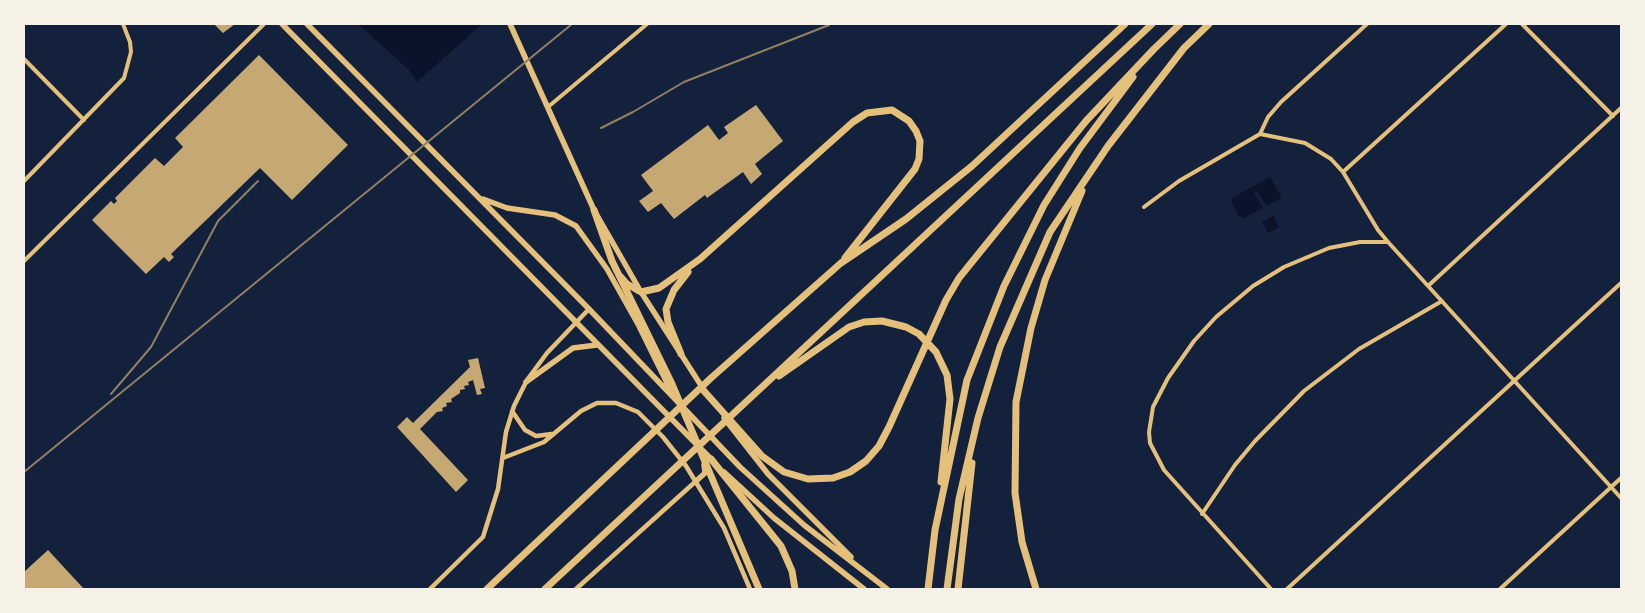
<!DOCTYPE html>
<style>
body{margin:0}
#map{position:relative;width:1645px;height:613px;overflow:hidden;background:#14213d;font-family:"Roboto Condensed",sans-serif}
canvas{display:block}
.frame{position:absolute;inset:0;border:25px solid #f6f1e7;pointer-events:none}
</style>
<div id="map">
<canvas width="1645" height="613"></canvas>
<div class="frame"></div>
</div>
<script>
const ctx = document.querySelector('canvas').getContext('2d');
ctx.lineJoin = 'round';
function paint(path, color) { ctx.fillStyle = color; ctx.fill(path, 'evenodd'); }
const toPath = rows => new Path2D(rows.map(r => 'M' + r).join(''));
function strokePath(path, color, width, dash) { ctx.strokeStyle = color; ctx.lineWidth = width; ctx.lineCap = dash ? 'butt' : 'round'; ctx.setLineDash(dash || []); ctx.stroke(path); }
const water = toPath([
 [358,24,481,24,481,25,417,82,409,70],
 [1270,177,1282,198,1266,206,1257,191,1254,193,1263,208,1244,218,1239,216,1231,202,1232,198],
 [1273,216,1279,227,1268,233,1262,222]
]);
const building = toPath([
 [214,24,235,24,223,33],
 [259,55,348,145,292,200,260,168,171,254,174,257,169,262,164,257,146,274,92,220,111,201,114,204,117,201,115,198,155,158,164,166,183,147,175,138],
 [756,105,783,141,755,164,762,174,751,184,743,172,707,198,705,195,674,219,661,203,648,212,639,201,653,191,641,175,708,125,719,140,728,133,724,127],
 [478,358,485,388,480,389,482,394,477,395,473,380,468,382,469,385,464,386,465,389,460,390,460,393,451,399,452,402,446,403,447,406,442,408,443,411,437,412,420,429,468,480,456,492,397,427,407,417,413,423,470,367,468,360],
 [48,550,84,589,24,589,24,572]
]);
const minor = toPath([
 [1522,24,1613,116],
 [24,59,84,120],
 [548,107,647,24],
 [1260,134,1305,143,1331,159,1343,172,1378,230,1388,242,1621,498],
 [1343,172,1506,24],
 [24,181,124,78,131,52,130,42,123,24],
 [1144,207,1179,181,1260,134,1268,117,1281,102,1367,24],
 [24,261,264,24],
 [1428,286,1621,108],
 [1202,514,1235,465,1255,441,1304,391,1359,349,1442,301],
 [1271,589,1164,470,1150,443,1149,432,1153,407,1168,378,1194,341,1216,317,1253,286,1284,267,1329,248,1360,242,1388,242],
 [1287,589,1621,283],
 [1500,589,1621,478]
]);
const tertiary = toPath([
 [512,411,525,430,536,436,552,434],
 [503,458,544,442,581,411,597,403,616,403,638,412,663,437,686,466,724,528,750,589],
 [430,589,483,537,498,489,506,432,514,406,527,380,547,353,589,309],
 [576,589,695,482]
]);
const primary = toPath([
 [282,24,714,462],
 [307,24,589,309,740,467,804,525,887,589],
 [510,24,594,210,641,292,704,390],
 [483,199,507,208,555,215,576,226,607,269,639,326,673,395],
 [526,382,573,348,597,345],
 [724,418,768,474,851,557],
 [724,472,774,518,864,589],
 [695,482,705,473,704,465]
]);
const motorway = toPath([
 [594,210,612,261,672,384,759,589],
 [619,275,627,284,641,292,659,288,700,259,853,122,867,113,892,110,909,121,916,131,920,141,919,159,915,169,845,258],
 [681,354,668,322,666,309,674,290,688,272],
 [779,376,849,327,864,322,882,321,906,327,919,334,936,352,947,375,950,399,941,482],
 [704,391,762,456,784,472,808,479,833,478,850,472,866,461,879,446,889,427,946,300,959,278,1086,121,1154,49,1180,24],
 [711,459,781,546,792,571,795,589],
 [487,589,711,378,841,263,906,219,972,166,1125,24],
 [545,589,1152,24],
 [928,589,935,530,967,380,1004,286,1044,205,1080,148,1133,77],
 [947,589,959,499,978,418,1000,347,1050,232,1108,146,1184,48,1209,24],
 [958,589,972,463],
 [1036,589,1022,542,1015,493,1016,402,1031,328,1045,280,1082,191]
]);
const rail = toPath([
 [601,128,633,112,684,82,829,25],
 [111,394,151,347,218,221,258,181],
 [24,472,572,24]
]);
paint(water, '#0b132b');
paint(building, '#c6a872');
strokePath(minor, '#e5c07b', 4);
strokePath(tertiary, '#e5c07b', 4.5);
strokePath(primary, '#e5c07b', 5.5);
strokePath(motorway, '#e5c07b', 7);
strokePath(rail, '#918062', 2);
</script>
